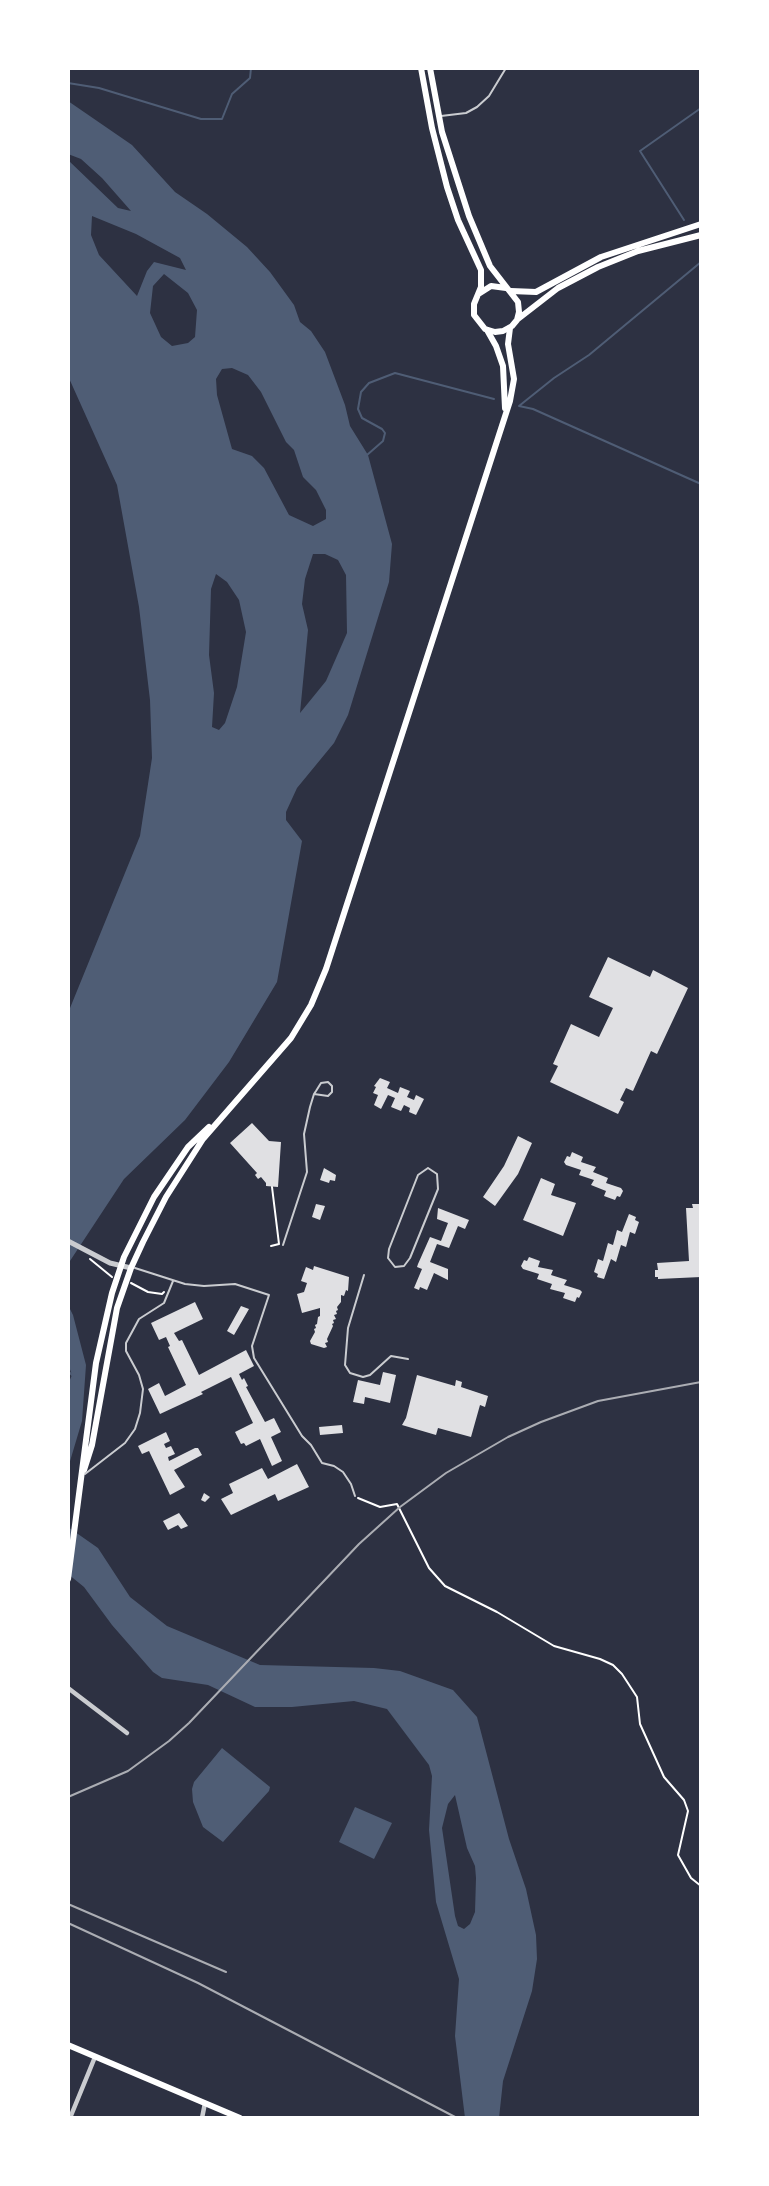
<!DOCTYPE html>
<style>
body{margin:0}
#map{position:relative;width:769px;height:2186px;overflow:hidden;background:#2d3142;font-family:"DejaVu Sans",sans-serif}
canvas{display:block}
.frame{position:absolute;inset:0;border:70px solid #fff;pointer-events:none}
</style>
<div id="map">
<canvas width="769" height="2186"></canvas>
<div class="frame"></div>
</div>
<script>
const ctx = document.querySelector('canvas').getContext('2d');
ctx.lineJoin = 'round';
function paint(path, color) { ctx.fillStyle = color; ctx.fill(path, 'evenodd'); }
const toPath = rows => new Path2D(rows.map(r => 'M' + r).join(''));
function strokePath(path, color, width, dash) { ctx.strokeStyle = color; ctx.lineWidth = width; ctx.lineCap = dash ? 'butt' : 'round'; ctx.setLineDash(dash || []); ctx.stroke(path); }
const water = toPath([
 [68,101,132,145,175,192,207,214,247,247,270,272,294,305,300,322,311,331,325,352,345,405,350,426,368,455,392,544,389,582,348,715,334,743,297,788,286,812,286,820,302,841,277,982,229,1062,185,1120,124,1179,68,1264,68,1013,140,836,152,758,150,700,139,607,117,485,68,376,68,160,118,208,131,211,102,178,81,159,68,154],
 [92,216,136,234,180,258,186,270,154,262,147,271,137,296,99,255,91,235],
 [164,274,188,293,197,310,195,337,188,343,172,346,161,337,150,313,153,286],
 [232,368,248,375,261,392,286,442,294,450,303,477,316,490,326,510,326,519,313,526,289,515,264,468,252,456,232,449,217,395,216,379,222,369],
 [313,554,325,554,338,560,346,575,347,633,326,681,300,713,308,630,302,604,305,579],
 [216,574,227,582,239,600,246,632,237,687,225,723,219,730,212,727,214,693,209,655,211,589],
 [68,1305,73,1315,86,1365,82,1421,68,1468,68,1384,72,1375,68,1364],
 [68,1527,98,1548,130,1597,167,1626,260,1665,374,1668,400,1671,453,1690,477,1717,509,1839,526,1889,536,1935,537,1959,532,1991,503,2081,499,2118,465,2118,455,2036,459,1979,436,1902,429,1830,432,1776,429,1765,387,1709,354,1701,292,1707,255,1707,208,1685,162,1678,153,1672,112,1625,84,1587,68,1574],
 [455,1795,467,1848,475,1866,476,1878,475,1912,470,1924,464,1929,458,1926,455,1916,442,1828,448,1804],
 [222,1748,270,1787,269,1791,223,1842,203,1827,193,1802,192,1789,194,1782],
 [355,1807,392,1823,374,1859,339,1842]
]);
const stream = toPath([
 [68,83,99,88,201,119,222,119,232,94,250,78,251,68],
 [684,220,640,151,701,108],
 [519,406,554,378,589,355,701,262],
 [519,406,533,409,701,484],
 [367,455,383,441,385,433,382,429,362,418,358,409,361,392,369,383,395,373,494,399],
 [68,1371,72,1375]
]);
const building = toPath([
 [608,957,650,977,653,970,688,988,657,1054,651,1051,633,1091,626,1088,620,1100,624,1102,618,1114,550,1082,558,1066,553,1064,571,1024,599,1037,613,1008,589,997],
 [380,1078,390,1082,387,1088,398,1093,400,1087,410,1091,407,1097,414,1100,416,1095,424,1099,416,1115,409,1112,410,1108,404,1105,401,1111,391,1107,395,1098,388,1095,381,1109,374,1105,378,1095,373,1093,376,1087,374,1086],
 [252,1123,269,1141,281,1142,278,1187,266,1186,266,1183,261,1177,258,1179,255,1175,257,1173,230,1143],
 [518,1136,532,1143,518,1174,495,1206,483,1197,504,1166],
 [572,1152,583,1157,581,1162,596,1167,593,1172,608,1178,606,1183,621,1188,623,1191,620,1197,617,1196,615,1200,604,1196,606,1191,591,1185,594,1180,579,1175,581,1170,566,1165,564,1162,567,1156,570,1157],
 [324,1168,336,1175,335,1181,330,1180,329,1183,320,1180],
 [541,1178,555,1184,551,1195,576,1203,563,1236,523,1220],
 [316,1204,325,1206,320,1220,312,1217],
 [692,1204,701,1204,701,1277,658,1279,658,1277,655,1277,655,1270,658,1270,657,1263,689,1261,686,1208,693,1208],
 [438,1208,469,1220,465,1229,458,1226,449,1248,437,1244,430,1262,448,1269,448,1280,434,1273,427,1290,420,1287,419,1290,414,1288,422,1269,417,1267,418,1264,430,1237,441,1241,448,1223,437,1219],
 [629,1214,636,1217,635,1220,639,1222,635,1234,630,1232,626,1247,621,1245,616,1262,611,1259,604,1279,597,1277,598,1274,594,1272,598,1259,603,1261,608,1243,613,1245,617,1230,622,1232],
 [529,1257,540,1261,538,1267,553,1270,551,1275,567,1280,564,1285,580,1290,582,1292,579,1298,577,1297,575,1302,563,1298,565,1293,550,1289,552,1284,537,1279,539,1274,523,1269,521,1266,524,1260,527,1261],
 [314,1266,349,1277,348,1291,346,1290,344,1296,341,1295,341,1302,337,1307,338,1310,336,1311,337,1314,334,1315,336,1319,333,1320,334,1323,332,1324,333,1326,327,1339,328,1342,325,1343,327,1347,324,1348,311,1344,310,1341,315,1332,314,1329,316,1328,315,1325,317,1324,318,1317,320,1316,320,1308,302,1313,297,1294,304,1292,307,1283,301,1281,306,1267,313,1270],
 [195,1302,203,1319,174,1333,179,1341,182,1340,199,1375,246,1350,254,1366,239,1374,242,1380,244,1378,248,1386,246,1387,265,1422,274,1418,281,1432,271,1437,282,1461,272,1466,260,1439,246,1446,244,1443,241,1444,235,1432,253,1423,231,1377,201,1392,203,1394,160,1414,148,1389,159,1383,165,1396,186,1385,168,1347,170,1346,166,1337,159,1340,151,1323],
 [241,1306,249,1309,234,1335,227,1331],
 [383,1372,396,1375,390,1403,365,1397,364,1404,353,1402,358,1380,380,1385],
 [417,1375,455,1386,456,1380,462,1382,461,1387,488,1396,485,1407,480,1405,471,1437,438,1428,436,1435,402,1425,406,1418],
 [342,1425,343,1433,320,1435,319,1427],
 [166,1432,170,1441,164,1444,166,1448,171,1446,175,1454,168,1457,169,1461,195,1448,198,1448,202,1455,174,1470,185,1487,170,1495,149,1451,142,1454,138,1446],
 [297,1464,309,1487,278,1501,275,1494,231,1515,221,1499,233,1493,229,1484,262,1468,268,1479],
 [204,1493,210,1497,205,1502,201,1500],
 [179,1513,188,1526,181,1529,178,1525,168,1530,163,1521]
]);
const path = toPath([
 [271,1246,279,1244,272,1187],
 [90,1259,112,1277],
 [131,1283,148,1292,162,1294,164,1292],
 [358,1498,380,1507,397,1504,429,1568,445,1586,497,1612,554,1646,600,1659,613,1665,622,1674,637,1697,640,1724,664,1777,684,1800,688,1811,678,1855,691,1878,701,1886]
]);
const service = toPath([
 [441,116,466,113,477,107,489,96,506,68],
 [428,1168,437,1174,438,1189,410,1258,404,1266,395,1267,388,1258,389,1249,418,1175,428,1168],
 [283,1245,307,1172,304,1134,310,1107,314,1094,316,1091,321,1083,328,1082,332,1086,332,1092,328,1096,314,1094],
 [135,1268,185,1284,204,1286,235,1284,269,1295,252,1346,254,1358,302,1436,311,1445,322,1463,334,1466,343,1472,351,1484,355,1496],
 [364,1275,348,1328,345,1365,350,1373,363,1377,370,1375,391,1356,408,1359],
 [85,1474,125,1443,135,1429,140,1413,143,1389,139,1375,126,1351,126,1343,139,1319,164,1303,173,1281]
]);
const minor = toPath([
 [68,1688,127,1733],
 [70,2118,95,2057],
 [202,2118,205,2103]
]);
const tertiary = toPath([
 [68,1241,110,1263,131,1268]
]);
const secondary = toPath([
 [487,330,496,346,503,366,505,408],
 [84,1470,92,1445,117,1308,131,1268,143,1242,166,1197,203,1139,291,1038,311,1005,326,969,510,401,514,379,508,344,510,328],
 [68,1579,96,1363,112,1293,124,1257,154,1197,188,1147,209,1127]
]);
const primary = toPath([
 [421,68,432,128,447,187,458,220,481,270,481,287,474,304,474,315,485,329,495,332,503,331,512,326,517,320,519,312,518,302,490,266,469,216,442,132,430,68],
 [511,291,536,292,601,257,701,224],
 [480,293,491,286,506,288],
 [518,319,558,288,598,267,638,251,701,235],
 [68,2045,240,2118]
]);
const rail = toPath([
 [68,1797,128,1771,169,1741,189,1723,359,1544,400,1507,446,1473,508,1437,541,1422,598,1401,701,1382],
 [68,1904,226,1972],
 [68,1923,198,1983,457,2118]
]);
paint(water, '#4f5d75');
strokePath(stream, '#4f5d75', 2);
paint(building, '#e0e0e3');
strokePath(path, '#fff', 2);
strokePath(service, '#caccd0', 2);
strokePath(minor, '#caccd0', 4.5);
strokePath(tertiary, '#caccd0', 5);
strokePath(secondary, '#fff', 6);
strokePath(primary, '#fff', 6);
strokePath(rail, '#abadb3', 2);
</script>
